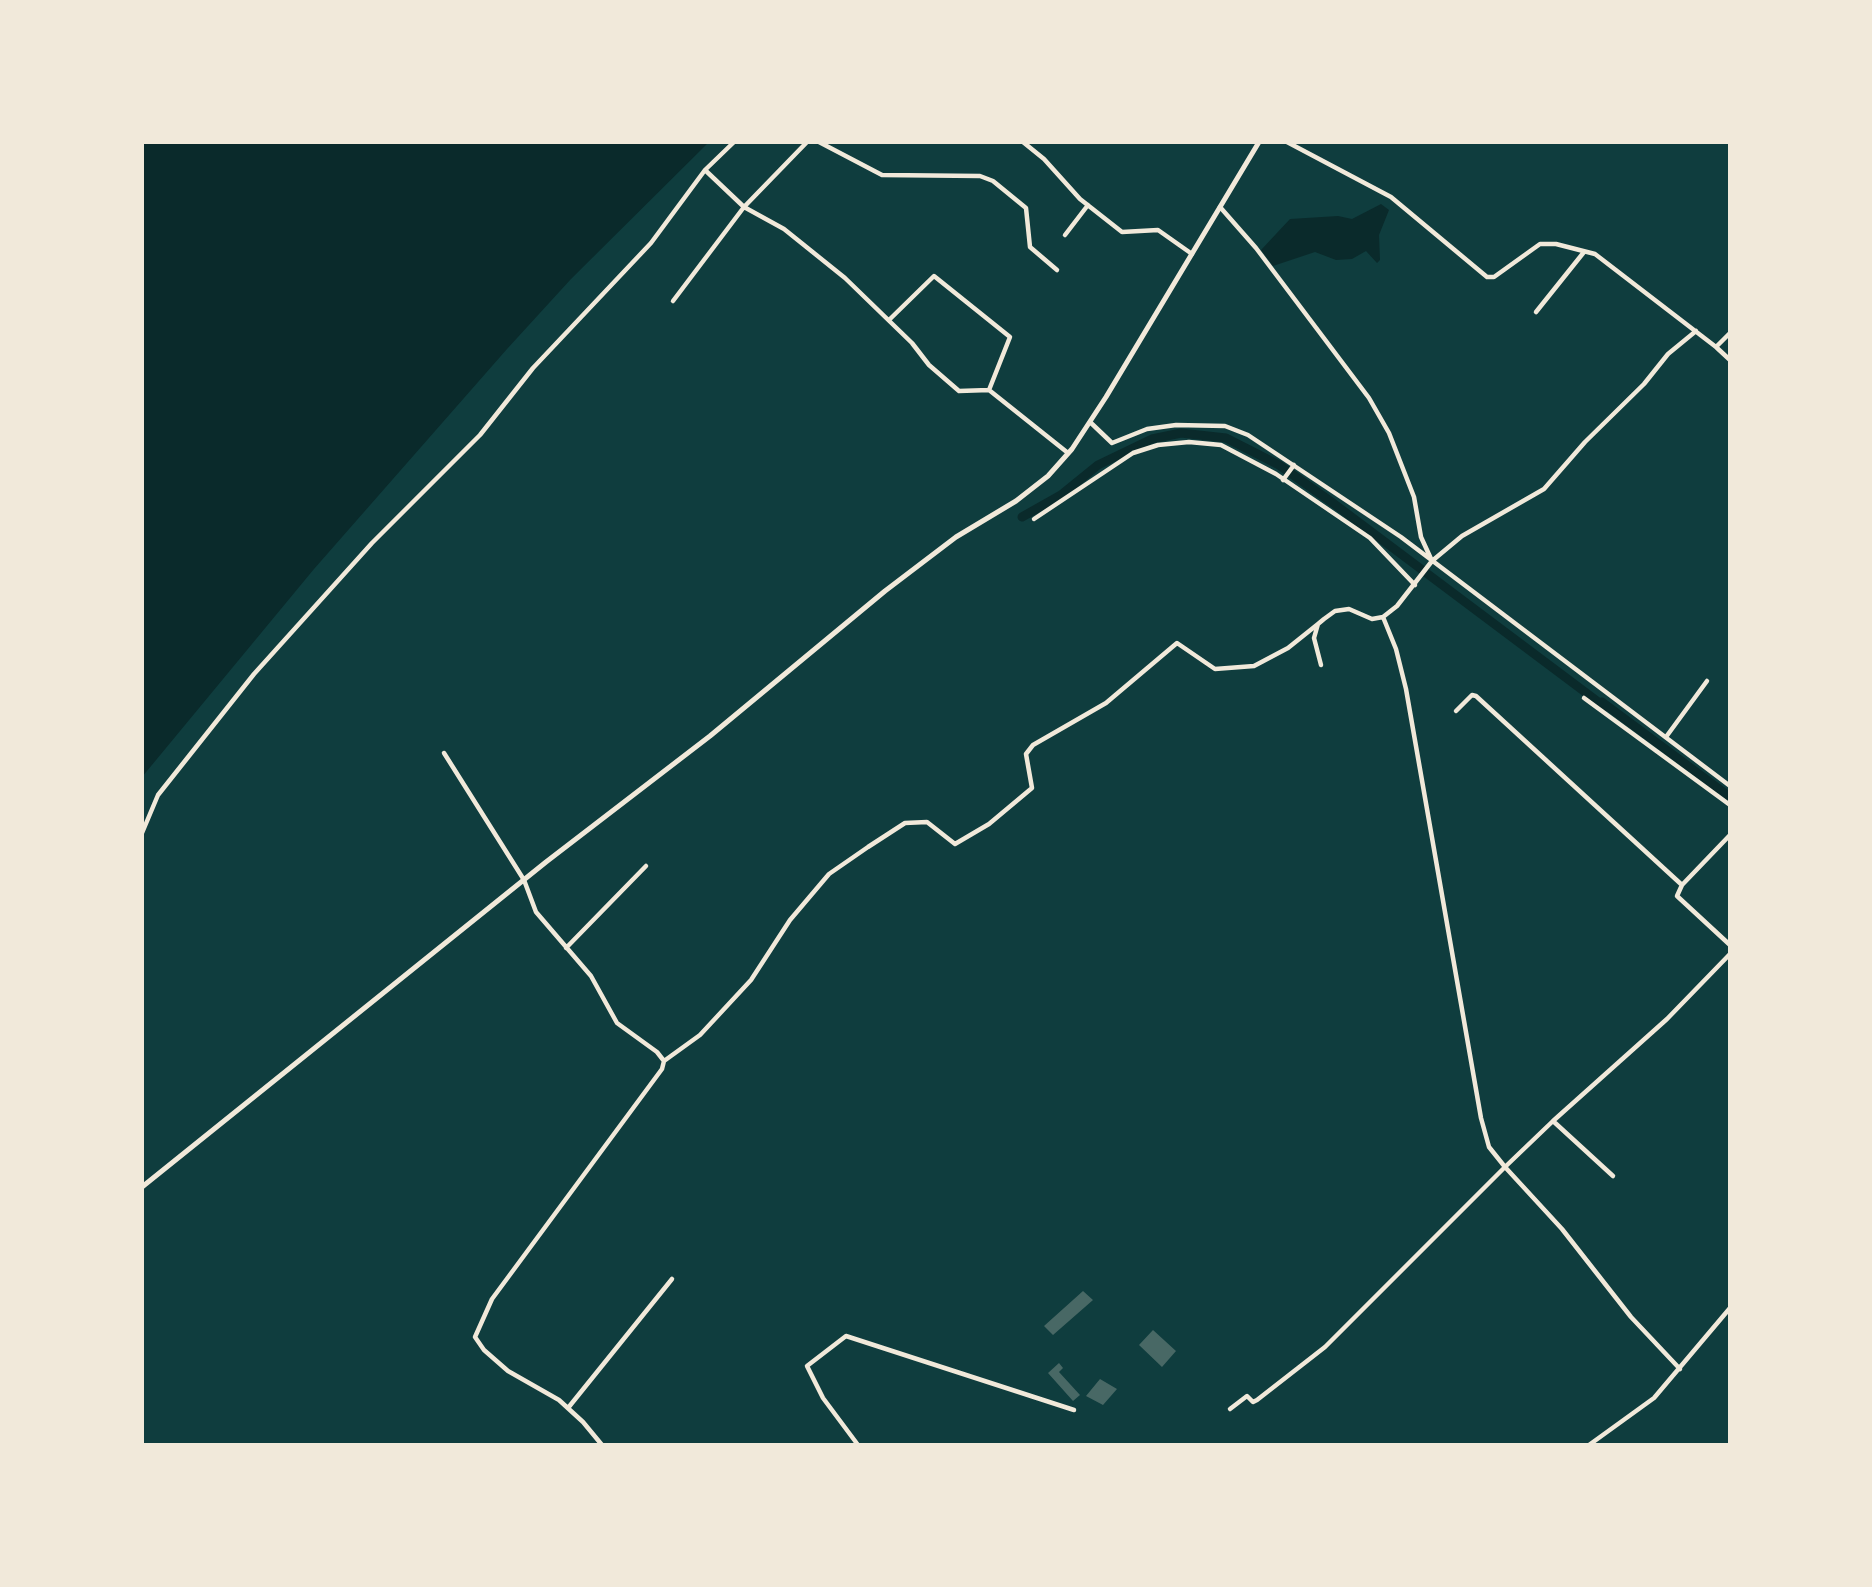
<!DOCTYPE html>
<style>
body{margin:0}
#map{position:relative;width:1872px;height:1587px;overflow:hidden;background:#0f3d3e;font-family:Figtree,sans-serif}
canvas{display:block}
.frame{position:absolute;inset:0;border:144px solid #f1e9da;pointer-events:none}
</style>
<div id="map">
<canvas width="1872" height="1587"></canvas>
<div class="frame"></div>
</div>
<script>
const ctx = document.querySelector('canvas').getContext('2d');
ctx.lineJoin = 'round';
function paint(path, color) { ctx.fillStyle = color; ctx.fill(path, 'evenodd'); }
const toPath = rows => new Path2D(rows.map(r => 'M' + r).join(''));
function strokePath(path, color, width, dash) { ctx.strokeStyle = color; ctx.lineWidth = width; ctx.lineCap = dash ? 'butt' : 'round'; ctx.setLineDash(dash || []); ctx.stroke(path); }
const water = toPath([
 [142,142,709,142,571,279,507,349,314,569,142,777],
 [1381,204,1389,210,1379,235,1380,260,1377,263,1366,251,1352,259,1336,260,1315,252,1273,266,1261,250,1290,219,1338,216,1352,219]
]);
const canal = toPath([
 [1022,517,1061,495,1098,465,1152,439,1181,433,1226,438,1279,465,1333,503,1605,707],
 [1602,702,1730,797]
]);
const building = toPath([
 [1083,1291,1093,1300,1053,1335,1044,1326],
 [1153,1330,1176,1351,1162,1367,1139,1345],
 [1059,1363,1063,1368,1059,1372,1080,1395,1073,1401,1048,1373],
 [1100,1379,1117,1389,1103,1405,1086,1396]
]);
const minor = toPath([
 [819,142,882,175,980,176,993,181,1026,208,1030,247,1057,270],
 [1023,142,1044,159,1080,199,1122,232,1158,230,1192,254],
 [1287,142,1391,197,1487,277,1494,277,1540,244,1556,244,1595,254,1716,347,1730,333],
 [705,170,744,207,807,142],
 [1220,207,1256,248,1369,398,1389,433,1414,497,1421,537,1432,561,1397,606,1383,617,1396,649,1406,689,1481,1118,1489,1147,1505,1167,1325,1347,1257,1400,1253,1402,1247,1396,1230,1409],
 [1065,235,1088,205],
 [673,301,744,207,784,229,845,278,912,343,929,365,959,391,989,390,1068,453],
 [1536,312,1584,252],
 [889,320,934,276,1010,337,989,390],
 [1716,347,1730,360],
 [1090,422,1112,443,1147,429,1176,425,1225,426,1248,435,1401,537,1730,786],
 [1283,480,1294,465],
 [1034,519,1133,453,1158,445,1189,442,1221,445,1276,474,1370,538,1415,585],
 [1432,561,1462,536,1544,489,1585,442,1644,384,1668,354,1696,331],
 [1321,665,1314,638,1318,624,1324,619,1335,611,1349,609,1372,619,1383,617],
 [1584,698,1730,805],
 [1456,711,1472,695,1476,696,1682,885],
 [1666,737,1707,681],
 [444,753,524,880,536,912,591,976,617,1023,657,1052,664,1061,662,1069,492,1299,475,1337,484,1350,508,1371,559,1400,583,1422,602,1445],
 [142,833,158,795,254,674,372,543,480,435,533,368,651,243,705,170,734,142],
 [1730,835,1682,885,1677,896,1730,945],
 [566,948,646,866],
 [664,1061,700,1035,751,980,790,920,829,874,868,847,905,823,927,822,955,844,989,824,1032,788,1026,754,1033,745,1106,703,1177,643,1215,669,1254,666,1288,648,1318,624],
 [1553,1121,1667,1019,1730,954],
 [1613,1176,1553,1121,1505,1167,1562,1229,1631,1317,1680,1369],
 [568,1408,672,1279],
 [858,1445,823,1398,807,1366,846,1336,1074,1410],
 [1589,1445,1654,1398,1730,1308]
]);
const tertiary = toPath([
 [142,1187,546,862,710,736,885,591,956,537,1016,501,1048,476,1072,449,1106,397,1259,142]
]);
paint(water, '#0a2a2b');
strokePath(canal, '#0a2a2b', 9);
paint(building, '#486865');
strokePath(minor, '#f1e9da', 4.5);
strokePath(tertiary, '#f1e9da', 5);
</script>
